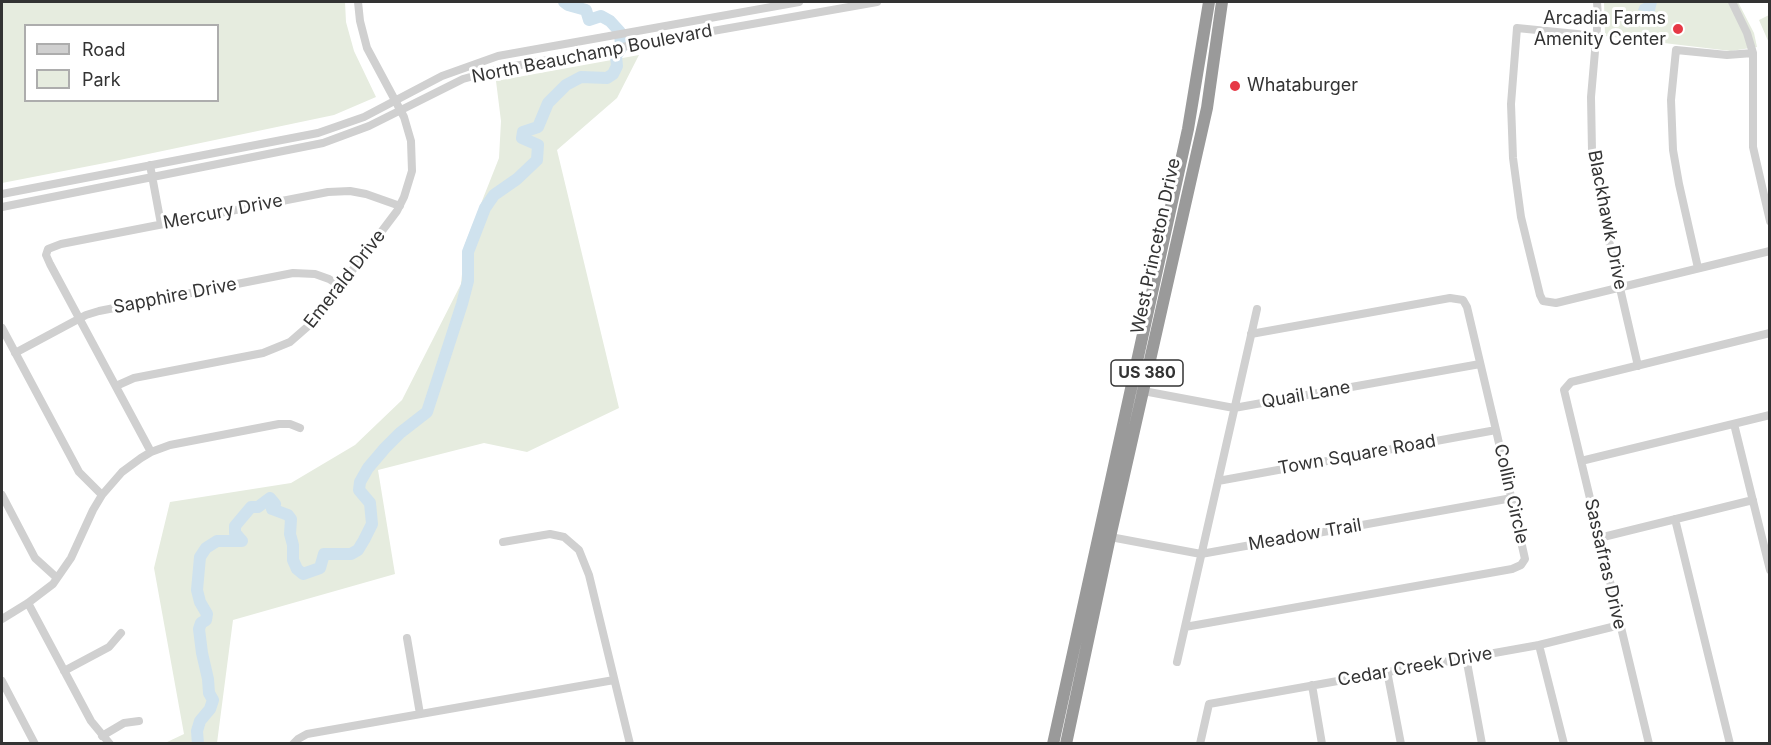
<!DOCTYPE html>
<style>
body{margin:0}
#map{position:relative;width:1771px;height:745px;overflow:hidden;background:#fff;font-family:Inter,sans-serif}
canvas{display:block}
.frame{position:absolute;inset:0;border:3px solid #333;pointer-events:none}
.legend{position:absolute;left:24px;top:24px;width:195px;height:78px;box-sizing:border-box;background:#fff;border:2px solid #adadad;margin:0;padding:8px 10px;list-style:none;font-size:18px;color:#333}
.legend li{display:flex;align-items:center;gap:12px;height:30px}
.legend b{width:30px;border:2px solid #adadad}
</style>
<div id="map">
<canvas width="1771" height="745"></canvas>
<div class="frame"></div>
<ul class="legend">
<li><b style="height:8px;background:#d0d0d0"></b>Road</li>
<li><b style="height:16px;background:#e6ecdf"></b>Park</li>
</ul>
</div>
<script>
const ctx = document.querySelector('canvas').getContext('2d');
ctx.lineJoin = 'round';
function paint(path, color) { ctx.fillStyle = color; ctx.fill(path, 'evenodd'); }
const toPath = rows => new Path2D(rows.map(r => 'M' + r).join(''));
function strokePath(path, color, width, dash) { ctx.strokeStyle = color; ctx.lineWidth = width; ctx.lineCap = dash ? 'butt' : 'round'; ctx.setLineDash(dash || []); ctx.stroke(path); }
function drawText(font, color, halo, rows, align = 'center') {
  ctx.font = font + ' Inter,sans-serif'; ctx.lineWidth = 6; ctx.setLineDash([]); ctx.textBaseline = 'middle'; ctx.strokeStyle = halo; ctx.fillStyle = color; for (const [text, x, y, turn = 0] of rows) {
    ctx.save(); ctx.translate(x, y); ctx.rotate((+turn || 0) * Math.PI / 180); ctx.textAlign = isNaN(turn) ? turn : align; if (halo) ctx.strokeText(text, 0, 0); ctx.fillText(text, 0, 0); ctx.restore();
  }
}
const green = toPath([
 [2,2,345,2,346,22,354,51,376,97,334,115,110,162,2,183],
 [26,26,218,26,218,100,26,100],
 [1604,2,1738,2,1754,33,1757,47,1731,51,1605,36],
 [1769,15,1769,43,1759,20],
 [639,55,617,98,557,150,619,408,527,452,484,443,378,470,395,574,233,620,217,743,165,743,184,734,154,568,170,502,291,483,355,445,402,400,461,284,465,244,499,158,501,121,496,81]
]);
const water = toPath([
 [1646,2,1657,2,1653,19,1661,21,1660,25,1636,22,1636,17,1646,18,1644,11,1638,10,1640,5]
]);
const river = toPath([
 [198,744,197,731,200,721,210,709,213,700,209,693,208,679,202,653,199,629,201,623,206,620,207,614,200,602,197,590,200,557,206,548,217,541,242,541,235,533,235,526,251,507,258,507,270,498,275,504,272,509,288,515,291,519,290,534,293,545,293,560,297,569,303,574,320,568,324,554,351,554,358,550,364,540,372,524,370,503,359,490,360,482,368,468,385,448,400,433,427,412,462,304,468,281,468,252,485,208,494,195,517,179,537,160,538,145,522,138,523,132,538,127,548,103,566,85,581,77,607,78,613,74,617,66,616,56,621,48,620,32,610,21,601,16,589,20,586,10,568,5,564,2]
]);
const minor = toPath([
 [1597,2,1598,17,1591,97,1592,151,1601,206,1638,366],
 [1732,2,1747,33,1753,53,1753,147,1770,221],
 [1597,36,1517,28,1511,104,1513,158,1521,217,1540,295,1543,301,1556,303,1770,251],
 [150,165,161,224],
 [2,194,318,133,364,117,442,76,498,56,799,2],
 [2,207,323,143,369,126,463,79,503,68,877,2],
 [1698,268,1679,184,1673,150,1671,100,1676,50,1727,55,1753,53],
 [2,328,79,472,102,495],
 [15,353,86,315,99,311,293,273,315,274,329,279,340,286],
 [116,386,134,378,263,353,290,342,314,321,397,211,404,197,412,171,411,141,404,117,367,48,360,21,358,2],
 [1138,390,1234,408,1480,364],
 [1734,424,1770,570],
 [151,452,50,264,46,255,48,249,61,244,328,192,350,191,366,194,400,206],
 [1581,461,1770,415],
 [1218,481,1496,430],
 [2,495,35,558,57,578],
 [1675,519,1730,744],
 [1105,536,1201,554,1512,498],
 [1599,538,1753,500],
 [503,542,550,534,564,537,579,550,589,575,630,744],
 [28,603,91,721,110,744],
 [2,619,28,603,53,584,71,558,93,510,102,495,122,472,141,458,151,452,170,445,279,424,290,424,300,428],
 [1185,627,1512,569,1521,565,1525,559,1496,430,1467,307,1463,300,1450,298,1251,334],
 [407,638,420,714],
 [1539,645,1564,744],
 [1466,657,1482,744],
 [1177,662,1257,309],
 [64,671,109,647,121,633],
 [1387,671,1401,744],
 [2,681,35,744],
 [1312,685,1322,744],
 [102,736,124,723,139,721],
 [293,744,298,739,307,734,614,680],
 [1200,744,1209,704,1539,645,1620,625],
 [1649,744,1564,390,1571,382,1770,333]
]);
const highway = toPath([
 [1053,744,1188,129,1209,2],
 [1066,744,1110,537,1207,108,1222,2]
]);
const markers = [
 [1678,29,6,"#e63946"],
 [1235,86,6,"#e63946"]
];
const shields = [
 [1147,373,72]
];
const shieldNames = [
 ["US 380",1147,373]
];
const poiNames = [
 ["Arcadia Farms",1666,19],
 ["Amenity Center",1666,40],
 ["Whataburger",1247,86,"left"]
];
const streetNames = [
 ["North Beauchamp Boulevard",592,54,-11],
 ["Mercury Drive",223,212,-11],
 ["Blackhawk Drive",1607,220,79],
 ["West Princeton Drive",1156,246,-78],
 ["Emerald Drive",345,279,-52],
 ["Sapphire Drive",175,296,-11],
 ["Quail Lane",1306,395,-10],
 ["Town Square Road",1357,455,-10],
 ["Collin Circle",1511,494,77],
 ["Meadow Trail",1305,535,-10],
 ["Sassafras Drive",1605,564,77],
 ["Cedar Creek Drive",1415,667,-10]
];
paint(green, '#e6ecdf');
paint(water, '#cfe2ee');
strokePath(river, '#cfe2ee', 12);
strokePath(minor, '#d0d0d0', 8);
strokePath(highway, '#9a9a9a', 12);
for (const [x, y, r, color] of markers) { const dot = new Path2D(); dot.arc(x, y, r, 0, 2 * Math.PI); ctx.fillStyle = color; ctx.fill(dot); strokePath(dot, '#fff', 2); }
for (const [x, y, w] of shields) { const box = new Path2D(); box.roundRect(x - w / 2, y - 13, w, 26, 4.5); ctx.fillStyle = '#fff'; ctx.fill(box); strokePath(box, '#333', 1.5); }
drawText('bold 16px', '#333', null, shieldNames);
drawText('18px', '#333', '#fff', poiNames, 'right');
drawText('18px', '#333', '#fff', streetNames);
</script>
